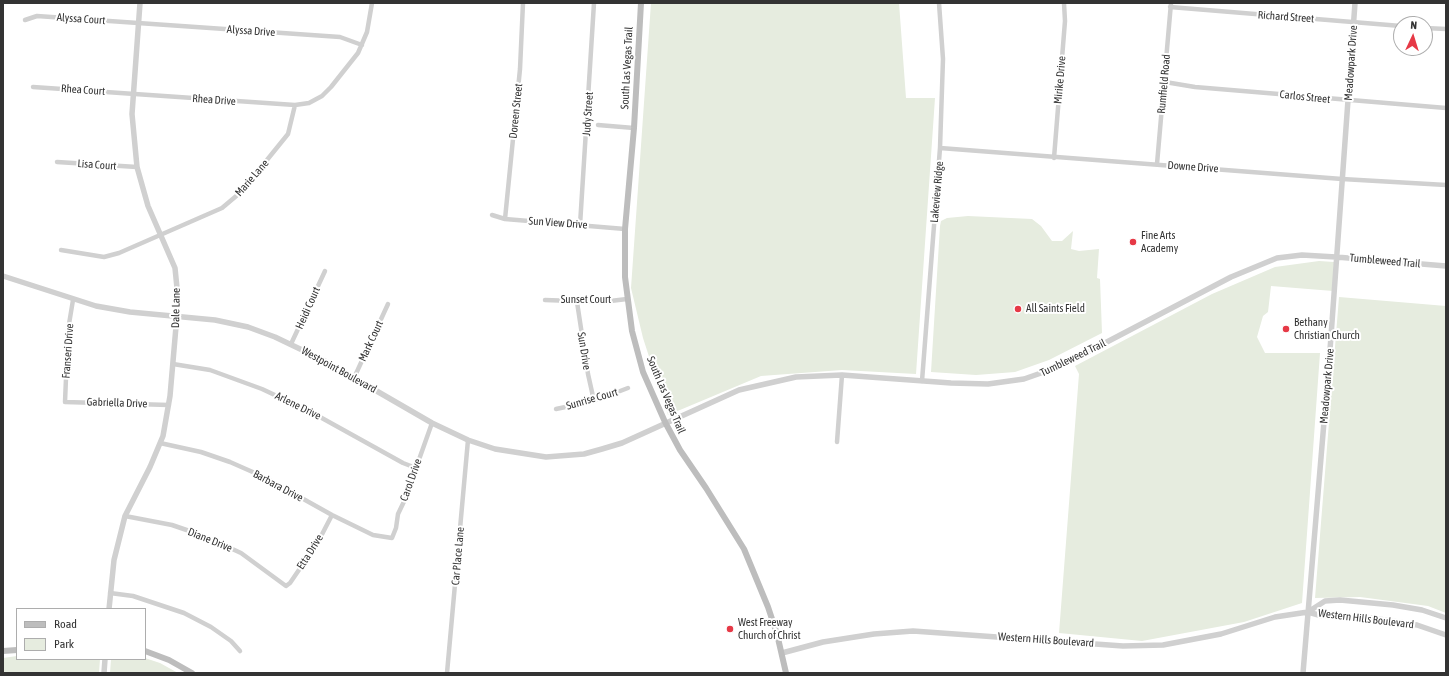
<!DOCTYPE html>
<style>
body{margin:0}
#map{position:relative;width:1449px;height:676px;overflow:hidden;background:#fff;font-family:"Asap Condensed",sans-serif}
canvas{display:block}
.frame{position:absolute;inset:0;border:4px solid #333;pointer-events:none}
.legend{position:absolute;left:16px;top:608px;width:130px;height:52px;box-sizing:border-box;background:#fff;border:1px solid #adadad;margin:0;padding:5px 7px;list-style:none;font-size:12px;color:#333}
.legend li{display:flex;align-items:center;gap:8px;height:20px}
.legend b{width:20px;border:1px solid #adadad}
.north{position:absolute;left:1393px;top:16px;width:40px;height:40px;box-sizing:border-box;background:#fff;border:1px solid #adadad;border-radius:50%;rotate:4deg;font-size:11px;font-weight:700;line-height:16px;text-align:center;color:#333}
.north::after{content:'';display:block;margin:auto;width:14px;height:18px;background:#e63946;clip-path:polygon(50% 0,100% 100%,50% 72%,0 100%)}
</style>
<div id="map">
<canvas width="1449" height="676"></canvas>
<div class="frame"></div>
<ul class="legend">
<li><b style="height:5px;background:#bdbdbd"></b>Road</li>
<li><b style="height:11px;background:#e6ecdf"></b>Park</li>
</ul>
<div class="north">N</div>
</div>
<script>
const ctx = document.querySelector('canvas').getContext('2d');
ctx.lineJoin = 'round';
function paint(path, color) { ctx.fillStyle = color; ctx.fill(path, 'evenodd'); }
const toPath = rows => new Path2D(rows.map(r => 'M' + r).join(''));
function strokePath(path, color, width, dash) { ctx.strokeStyle = color; ctx.lineWidth = width; ctx.lineCap = dash ? 'butt' : 'round'; ctx.setLineDash(dash || []); ctx.stroke(path); }
function drawText(font, color, halo, rows, align = 'center') {
  ctx.font = font + ' "Asap Condensed",sans-serif'; ctx.lineWidth = 4; ctx.setLineDash([]); ctx.textBaseline = 'middle'; ctx.strokeStyle = halo; ctx.fillStyle = color; for (const [text, x, y, turn = 0] of rows) {
    ctx.save(); ctx.translate(x, y); ctx.rotate((+turn || 0) * Math.PI / 180); ctx.textAlign = isNaN(turn) ? turn : align; if (halo) ctx.strokeText(text, 0, 0); ctx.fillText(text, 0, 0); ctx.restore();
  }
}
const green = toPath([
 [651,3,899,3,906,98,935,98,916,374,842,370,761,376,668,415,643,338,631,288],
 [968,216,1032,219,1041,226,1052,241,1062,241,1073,231,1071,249,1079,251,1099,249,1097,278,1100,279,1102,333,1049,360,1015,372,976,375,931,372,940,226,941,221,947,218],
 [1319,261,1334,262,1333,291,1271,286,1268,312,1263,316,1257,337,1265,353,1320,353,1302,603,1244,622,1142,641,1059,633,1079,374,1075,366,1212,294,1275,267],
 [1339,297,1446,306,1446,613,1428,606,1360,597,1315,598],
 [17,656,17,659,100,659,99,673,3,673,3,658],
 [145,658,160,663,178,673,110,673,111,659]
]);
const minor = toPath([
 [1170,7,1401,26],
 [25,20,37,16,340,37,362,45],
 [1425,28,1446,29],
 [1165,82,1195,87,1446,108],
 [33,87,295,105,309,103,322,96,331,87,358,53,367,32,372,3],
 [598,125,634,128],
 [940,148,1342,179,1446,185],
 [1054,158,1065,21,1064,3],
 [57,162,137,167],
 [1157,164,1171,3],
 [492,215,505,219,625,229],
 [505,219,520,69,523,3],
 [580,225,594,3],
 [61,250,104,257,119,253,222,208,241,192,288,134,295,105],
 [73,300,68,330,65,402,169,405],
 [545,300,602,302,627,299],
 [577,302,588,374,594,401],
 [291,344,325,271],
 [173,364,210,370,262,389,311,412,403,463,416,468],
 [354,378,388,304],
 [922,381,940,148,943,59,939,3],
 [556,409,594,401,628,388],
 [837,442,842,375],
 [160,443,201,452,230,462,264,477,332,515,373,535,392,538,396,528,398,514,410,489,416,468,432,423],
 [125,516,172,525,204,536,241,553,286,586,290,583,318,542,332,515],
 [110,593,133,596,184,613,211,627,231,641,240,651],
 [447,673,468,440]
]);
const tertiary = toPath([
 [3,276,96,306,130,312,215,320,248,327,275,337,323,360,432,423,468,440,495,449,546,457,584,454,602,449,622,443,739,390,796,377,842,375,951,383,988,384,1024,379,1061,366,1231,277,1277,258,1302,255,1336,257,1446,266],
 [109,609,114,560,125,516,150,467,163,436,170,396,177,315,177,288,175,268,148,206,137,167,132,114,140,3],
 [1308,612,1322,616,1364,617,1392,621,1417,625,1446,635],
 [782,653,823,642,874,634,913,631,1123,646,1163,645,1221,634,1275,617,1308,612,1325,601,1340,600,1393,605,1422,610,1446,618],
 [104,673,105,659],
 [1303,673,1330,350,1355,3]
]);
const secondary = toPath([
 [641,3,634,128,625,229,625,277,632,331,643,372,665,422,680,450,706,488,744,549,768,607,777,634,786,673],
 [3,651,17,650],
 [145,651,169,660,192,673]
]);
const markers = [
 [1133,242,4,"#e63946"],
 [1018,309,4,"#e63946"],
 [1286,329,4,"#e63946"],
 [730,629,4,"#e63946"]
];
const streetNames = [
 ["Richard Street",1286,17,4],
 ["Alyssa Court",81,19,4],
 ["Alyssa Drive",251,31,4],
 ["Meadowpark Drive",1351,63,-86],
 ["South Las Vegas Trail",627,68,-87],
 ["Mirike Drive",1060,80,-85],
 ["Rumfield Road",1164,84,-85],
 ["Rhea Court",83,90,4],
 ["Carlos Street",1305,97,6],
 ["Rhea Drive",214,100,4],
 ["Doreen Street",516,111,-84],
 ["Judy Street",588,114,-86],
 ["Lisa Court",97,165,4],
 ["Downe Drive",1193,167,4],
 ["Marie Lane",252,178,-49],
 ["Lakeview Ridge",937,192,-85],
 ["Sun View Drive",558,223,4],
 ["Tumbleweed Trail",1385,261,5],
 ["Sunset Court",586,300],
 ["Dale Lane",176,308,-89],
 ["Heidi Court",308,308,-66],
 ["Mark Court",371,341,-65],
 ["Franseri Drive",68,351,-86],
 ["Sun Drive",584,351,81],
 ["Tumbleweed Trail",1073,358,-26],
 ["Westpoint Boulevard",339,370,29],
 ["Meadowpark Drive",1327,386,-85],
 ["South Las Vegas Trail",666,395,67],
 ["Sunrise Court",592,399,-16],
 ["Gabriella Drive",117,403,2],
 ["Arlene Drive",298,406,26],
 ["Carol Drive",411,480,-70],
 ["Barbara Drive",278,486,28],
 ["Diane Drive",210,540,22],
 ["Etta Drive",310,552,-58],
 ["Car Place Lane",458,556,-85],
 ["Western Hills Boulevard",1366,619,7],
 ["Western Hills Boulevard",1046,640,4]
];
const poiNames = [
 ["Fine Arts",1141,236],
 ["Academy",1141,249],
 ["All Saints Field",1026,309],
 ["Bethany",1294,323],
 ["Christian Church",1294,336],
 ["West Freeway",738,623],
 ["Church of Christ",738,636]
];
paint(green, '#e6ecdf');
strokePath(minor, '#d0d0d0', 4.5);
strokePath(tertiary, '#d0d0d0', 5.5);
strokePath(secondary, '#bdbdbd', 6);
for (const [x, y, r, color] of markers) { const dot = new Path2D(); dot.arc(x, y, r, 0, 2 * Math.PI); ctx.fillStyle = color; ctx.fill(dot); strokePath(dot, '#fff', 1.5); }
drawText('11px', '#333', '#fff', streetNames);
drawText('11px', '#333', '#fff', poiNames, 'left');
</script>
